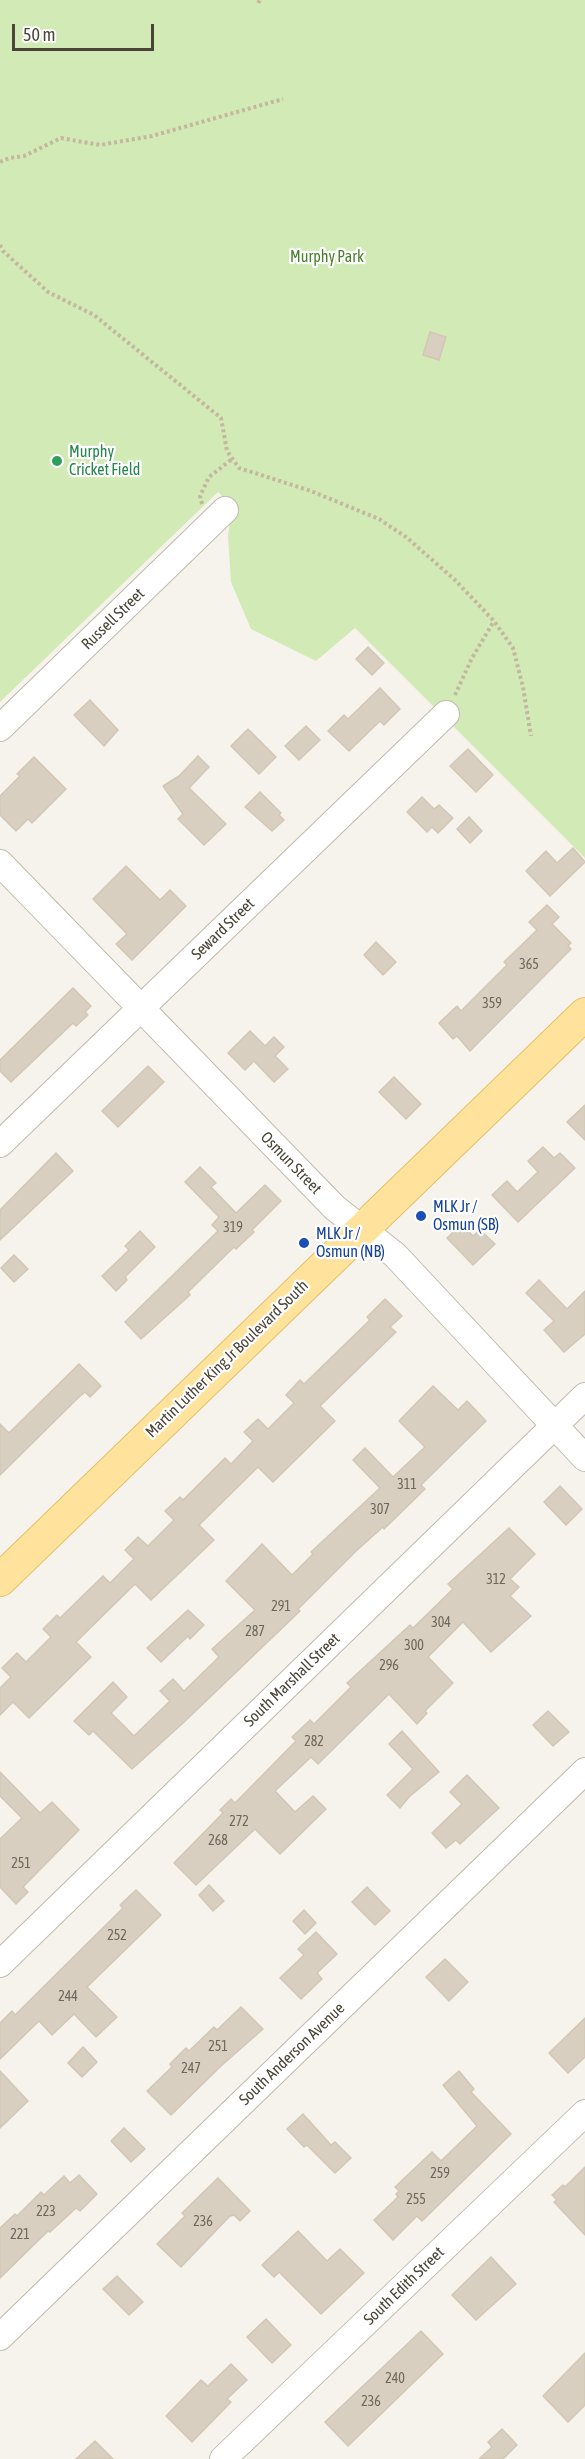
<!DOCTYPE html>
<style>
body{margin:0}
#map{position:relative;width:585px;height:2459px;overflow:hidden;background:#f6f3ec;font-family:"Asap Condensed",sans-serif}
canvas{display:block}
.scale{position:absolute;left:12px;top:24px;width:142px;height:27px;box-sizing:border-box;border:3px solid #4b4439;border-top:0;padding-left:8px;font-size:18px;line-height:21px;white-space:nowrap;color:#4b4439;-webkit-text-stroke:4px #fff;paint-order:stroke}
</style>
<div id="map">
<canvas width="585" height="2459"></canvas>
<div class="scale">50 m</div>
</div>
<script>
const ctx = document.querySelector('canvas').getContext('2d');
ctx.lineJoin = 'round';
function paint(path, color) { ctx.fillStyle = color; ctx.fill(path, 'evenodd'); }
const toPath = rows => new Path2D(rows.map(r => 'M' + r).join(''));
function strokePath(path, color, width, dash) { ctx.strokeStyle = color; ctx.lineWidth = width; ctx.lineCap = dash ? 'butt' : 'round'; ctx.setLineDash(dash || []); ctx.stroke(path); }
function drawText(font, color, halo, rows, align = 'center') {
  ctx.font = font + ' "Asap Condensed",sans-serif'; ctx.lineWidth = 4.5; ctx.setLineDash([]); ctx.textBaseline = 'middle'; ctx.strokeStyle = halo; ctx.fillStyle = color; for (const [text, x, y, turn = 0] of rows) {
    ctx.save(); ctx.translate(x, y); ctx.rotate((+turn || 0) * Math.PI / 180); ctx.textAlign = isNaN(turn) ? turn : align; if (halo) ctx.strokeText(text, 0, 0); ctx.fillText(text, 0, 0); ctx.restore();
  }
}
const green = toPath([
 [0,0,585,0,585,858,355,628,316,661,251,629,231,582,228,536,232,506,218,492,0,702]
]);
const building = toPath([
 [430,332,446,337,439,360,423,355,430,332],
 [368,647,384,663,372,675,356,659,368,647],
 [380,688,400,709,384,725,380,721,349,751,328,731,344,715,348,719,380,688],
 [90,700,118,730,104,746,74,715,90,700],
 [306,726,320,740,299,760,285,746,306,726],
 [248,729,276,757,259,774,231,746,248,729],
 [468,749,493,775,476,792,450,766,468,749],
 [198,756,209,767,189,788,226,824,204,845,178,819,183,814,163,786,179,776,198,756],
 [34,757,66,789,32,823,28,819,16,831,0,815,0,796,20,776,17,774,34,757],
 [260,792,281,813,279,815,284,820,272,831,245,807,260,792],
 [422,797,434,809,439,805,453,818,438,833,432,827,427,832,407,812,422,797],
 [469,817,482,831,470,843,457,829,469,817],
 [573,848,585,862,550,896,526,871,546,851,557,863,573,848],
 [126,866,160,900,170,890,186,906,132,960,116,944,127,934,93,899,126,866],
 [547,905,559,917,552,924,571,943,568,946,571,949,470,1051,457,1036,453,1039,439,1023,457,1006,461,1011,507,965,504,962,537,930,529,922,547,905],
 [376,942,396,962,383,975,364,955,376,942],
 [73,988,91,1006,85,1012,88,1015,76,1026,73,1023,11,1082,0,1071,0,1060,73,988],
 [250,1031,265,1046,274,1037,284,1047,275,1056,288,1069,274,1082,254,1061,245,1070,228,1053,250,1031],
 [148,1066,164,1082,118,1127,102,1111,148,1066],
 [394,1077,421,1104,406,1119,379,1092,394,1077],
 [585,1105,585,1140,567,1122,585,1105],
 [543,1147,554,1158,560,1153,575,1168,518,1222,492,1195,507,1181,517,1192,538,1172,528,1161,543,1147],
 [56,1153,73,1171,0,1240,0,1210,56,1153],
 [200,1167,216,1183,211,1187,236,1213,265,1185,281,1201,252,1230,254,1232,236,1249,234,1247,188,1292,190,1295,141,1339,125,1322,218,1231,212,1225,219,1217,185,1182,200,1167],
 [462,1224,473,1236,480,1230,495,1244,473,1265,447,1238,462,1224],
 [140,1231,155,1247,125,1277,127,1280,116,1291,102,1276,129,1250,125,1246,140,1231],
 [14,1255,28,1269,14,1282,1,1268,14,1255],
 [539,1280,567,1309,585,1291,585,1334,564,1352,544,1330,554,1321,526,1293,539,1280],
 [385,1299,402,1316,390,1327,396,1332,320,1406,335,1421,273,1482,258,1467,199,1525,214,1540,151,1600,135,1584,76,1642,91,1657,29,1718,13,1702,0,1715,0,1688,11,1677,2,1668,17,1653,26,1662,51,1637,43,1629,57,1615,60,1618,103,1576,110,1583,134,1559,125,1550,138,1537,148,1546,174,1520,165,1511,180,1497,183,1500,225,1458,231,1464,253,1441,244,1432,258,1419,268,1429,294,1403,286,1395,300,1380,304,1384,370,1320,367,1317,385,1299],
 [79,1364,101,1386,90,1397,85,1392,78,1398,0,1475,0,1424,9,1433,79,1364],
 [433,1386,458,1410,467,1401,486,1421,421,1485,425,1489,384,1529,383,1527,356,1551,298,1609,300,1611,182,1724,132,1769,93,1731,89,1735,74,1721,113,1682,127,1697,111,1713,134,1736,170,1701,160,1691,173,1679,184,1691,219,1657,212,1649,255,1610,226,1581,262,1544,292,1575,313,1554,311,1552,380,1488,353,1460,365,1448,393,1477,425,1447,399,1421,433,1386],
 [560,1486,582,1509,566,1525,544,1502,560,1486],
 [509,1528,535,1554,510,1579,519,1587,510,1596,531,1616,491,1652,463,1622,428,1657,453,1683,425,1711,427,1713,417,1724,389,1694,318,1764,311,1757,275,1791,295,1812,313,1796,326,1809,280,1854,255,1829,196,1885,174,1863,223,1813,220,1810,231,1799,235,1803,296,1741,292,1737,310,1720,314,1724,351,1687,347,1683,410,1625,413,1628,453,1589,448,1584,509,1528],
 [188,1610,204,1625,190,1639,188,1636,161,1662,147,1648,188,1610],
 [548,1711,569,1732,553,1746,533,1725,548,1711],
 [402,1731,439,1772,409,1797,400,1808,387,1795,413,1769,389,1744,402,1731],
 [0,1772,40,1813,52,1802,79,1830,23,1887,28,1892,16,1904,0,1887,0,1839,22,1818,0,1796,0,1772],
 [467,1775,499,1808,460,1844,456,1840,446,1848,432,1833,462,1804,450,1792,467,1775],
 [209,1885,224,1901,213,1911,199,1895,209,1885],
 [367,1887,390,1911,375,1925,352,1902,367,1887],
 [136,1890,161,1915,87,1987,117,2017,96,2037,74,2014,52,2035,39,2021,0,2059,0,2023,12,2011,15,2015,123,1908,120,1905,136,1890],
 [304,1910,316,1923,305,1934,293,1921,304,1910],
 [316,1932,337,1954,317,1973,322,1979,301,1999,280,1978,304,1955,298,1949,316,1932],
 [445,1959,468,1982,449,2001,426,1977,445,1959],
 [241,2007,263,2029,221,2066,171,2115,147,2091,172,2067,170,2064,186,2048,189,2051,214,2027,217,2030,241,2007],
 [585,2018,585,2057,568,2073,549,2053,585,2018],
 [83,2047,97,2062,82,2077,68,2063,83,2047],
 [0,2071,28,2101,0,2128,0,2071],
 [459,2071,474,2089,471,2092,511,2134,422,2221,417,2216,393,2240,374,2220,398,2197,396,2194,399,2191,395,2187,432,2152,441,2161,477,2126,443,2085,459,2071],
 [303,2114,331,2145,335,2142,351,2158,335,2173,307,2145,304,2147,287,2129,303,2114],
 [124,2128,145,2149,131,2162,111,2141,124,2128],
 [585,2167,585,2235,554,2202,557,2200,552,2195,563,2185,565,2187,585,2167],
 [79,2175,97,2194,80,2211,76,2208,50,2232,48,2231,0,2278,0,2228,15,2214,17,2216,41,2192,44,2195,64,2176,70,2183,79,2175],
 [218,2178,250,2211,240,2221,234,2215,230,2216,181,2267,157,2244,185,2216,182,2213,218,2178],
 [298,2231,327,2261,340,2249,364,2273,321,2314,279,2272,274,2277,262,2265,298,2231],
 [491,2257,516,2284,476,2320,452,2295,491,2257],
 [117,2276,143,2302,129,2315,103,2289,117,2276],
 [266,2319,291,2345,272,2363,247,2337,266,2319],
 [421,2331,443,2354,348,2446,325,2422,421,2331],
 [585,2353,585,2405,568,2422,543,2396,585,2353],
 [231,2364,247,2380,227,2399,231,2402,192,2442,166,2416,201,2380,208,2386,231,2364],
 [502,2429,517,2445,503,2459,479,2459,492,2447,488,2442,502,2429],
 [95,2441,113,2459,76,2459,95,2441]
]);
const path = toPath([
 [258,3,260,0],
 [0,162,9,158,24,156,61,138,100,145,152,136,283,99],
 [0,245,3,251,48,292,94,315,221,418,227,451,239,468,311,491,379,519,406,537,454,579,494,621,513,648,523,687,531,736],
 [202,504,200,496,209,477,232,459],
 [455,695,472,658,494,621]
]);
const minor = toPath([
 [0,728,225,510],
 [0,863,335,1208,395,1255,585,1458],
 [0,1144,446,714],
 [0,1964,585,1396],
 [0,2337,585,1771],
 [223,2459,585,2113]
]);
const major = toPath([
 [0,1580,585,1014]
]);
const markers = [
 [57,461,6,"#2e9e5b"],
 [421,1216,6,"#1a4fb4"],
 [304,1243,6,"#1a4fb4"]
];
const numberNames = [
 ["365",529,965],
 ["359",492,1004],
 ["319",233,1228],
 ["311",407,1485],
 ["307",380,1510],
 ["312",496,1580],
 ["291",281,1607],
 ["304",441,1623],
 ["287",255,1632],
 ["300",414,1646],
 ["296",389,1666],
 ["282",314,1742],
 ["272",239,1822],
 ["268",218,1841],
 ["251",21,1864],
 ["252",117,1936],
 ["244",68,1997],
 ["251",218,2047],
 ["247",191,2069],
 ["259",440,2174],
 ["255",416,2200],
 ["223",46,2212],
 ["236",203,2222],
 ["221",20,2235],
 ["240",395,2379],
 ["236",371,2402]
];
const parkNames = [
 ["Murphy Park",327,257]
];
const leisureNames = [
 ["Murphy",69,452],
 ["Cricket Field",69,470]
];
const streetNames = [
 ["Russell Street",113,619,-44],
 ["Seward Street",223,929,-44],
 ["Osmun Street",291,1163,46],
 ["Martin Luther King Jr Boulevard South",227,1359,-44],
 ["South Marshall Street",292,1680,-44],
 ["South Anderson Avenue",292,2054,-44],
 ["South Edith Street",404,2286,-44]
];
const transitNames = [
 ["MLK Jr /",433,1207],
 ["Osmun (SB)",433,1225],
 ["MLK Jr /",316,1234],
 ["Osmun (NB)",316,1252]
];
paint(green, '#d2eab5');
paint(building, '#d8cfc1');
strokePath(building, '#d3c7b4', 1.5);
strokePath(minor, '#c2bbae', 28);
strokePath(major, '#e6c16a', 34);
strokePath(path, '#c4b79f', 4, [3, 3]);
strokePath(minor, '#fff', 26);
strokePath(major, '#ffe39c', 32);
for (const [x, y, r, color] of markers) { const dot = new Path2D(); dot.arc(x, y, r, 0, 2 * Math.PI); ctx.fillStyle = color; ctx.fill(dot); strokePath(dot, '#fff', 2); }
drawText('14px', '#6e675b', null, numberNames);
drawText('16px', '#4a7f2a', '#fff', parkNames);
drawText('16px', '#27864d', '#fff', leisureNames, 'left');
drawText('16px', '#4b4439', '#fff', streetNames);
drawText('16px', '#164399', '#fff', transitNames, 'left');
</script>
